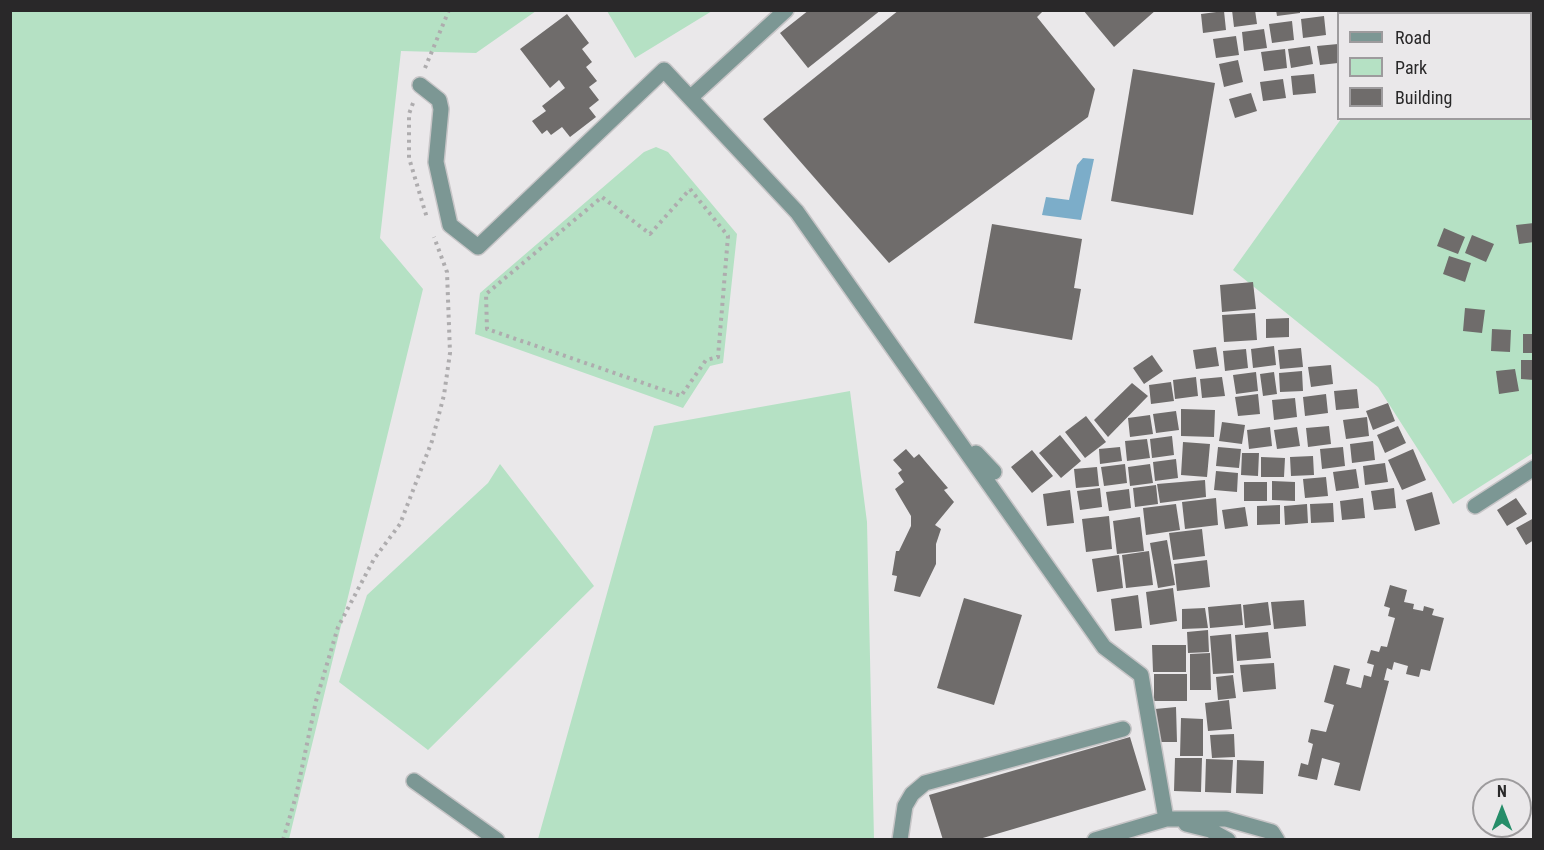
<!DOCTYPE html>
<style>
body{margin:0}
#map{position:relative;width:1544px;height:850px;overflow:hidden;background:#eae8ea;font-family:"Roboto Condensed",sans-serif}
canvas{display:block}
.frame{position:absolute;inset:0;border:12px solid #292829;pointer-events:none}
.legend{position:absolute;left:1337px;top:12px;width:195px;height:108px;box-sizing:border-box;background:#eae8ea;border:2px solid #9d9b9d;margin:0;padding:8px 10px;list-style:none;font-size:18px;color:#292829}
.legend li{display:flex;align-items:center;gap:12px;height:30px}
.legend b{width:30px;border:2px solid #9d9b9d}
.north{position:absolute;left:1472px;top:778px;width:60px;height:60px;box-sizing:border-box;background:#eae8ea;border:2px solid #9d9b9d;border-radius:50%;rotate:0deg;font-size:16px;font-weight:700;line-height:24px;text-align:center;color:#292829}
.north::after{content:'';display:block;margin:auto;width:21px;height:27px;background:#268d69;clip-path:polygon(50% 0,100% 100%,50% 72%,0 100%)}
</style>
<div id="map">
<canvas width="1544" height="850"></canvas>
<div class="frame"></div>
<ul class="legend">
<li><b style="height:8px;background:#7c9794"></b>Road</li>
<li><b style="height:16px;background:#b5e1c4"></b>Park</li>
<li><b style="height:16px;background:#6f6c6b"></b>Building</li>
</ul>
<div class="north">N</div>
</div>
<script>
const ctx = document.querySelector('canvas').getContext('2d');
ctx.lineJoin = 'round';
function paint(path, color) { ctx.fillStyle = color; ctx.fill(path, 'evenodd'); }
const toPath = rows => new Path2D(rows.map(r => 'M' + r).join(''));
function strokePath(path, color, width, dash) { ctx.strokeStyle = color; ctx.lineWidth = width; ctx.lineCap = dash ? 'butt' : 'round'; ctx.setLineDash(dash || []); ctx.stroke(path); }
const green = toPath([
 [10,11,536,11,476,53,401,51,380,238,423,289,289,839,11,839],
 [607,11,712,11,635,58],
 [1345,11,1533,11,1533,453,1453,504,1378,387,1233,270,1341,119,1530,118,1530,14,1347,14],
 [656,147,668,152,737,234,723,363,710,366,683,408,475,334,480,293,644,152],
 [850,391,867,522,874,839,538,839,654,426],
 [500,464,594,586,428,750,339,682,367,595,488,483]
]);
const water = toPath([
 [1083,158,1094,159,1081,220,1042,215,1046,197,1069,200,1077,165]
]);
const building = toPath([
 [809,10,881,10,808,68,780,33],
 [899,10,1044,10,1037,17,1095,89,1088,117,889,263,763,119],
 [1083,10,1156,10,1114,47],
 [1232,10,1255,10,1257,24,1234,27],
 [1276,10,1300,10,1300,13,1277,16],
 [1224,11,1226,30,1203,33,1201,14],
 [567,14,589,43,582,49,592,62,586,67,597,81,589,87,599,100,589,108,596,117,570,137,562,127,551,135,547,130,542,134,532,121,546,111,542,106,565,88,559,80,550,88,520,49],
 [1324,16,1326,35,1303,38,1301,19],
 [1292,21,1294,40,1272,43,1269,24],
 [1264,29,1267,48,1244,51,1242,32],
 [1236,36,1239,55,1216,58,1213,39],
 [1338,44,1338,63,1320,65,1317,46],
 [1310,46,1313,64,1291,68,1288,49],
 [1285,49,1287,68,1264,71,1261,52],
 [1238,60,1243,82,1224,87,1219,64],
 [1133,69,1215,83,1193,215,1111,201],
 [1314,74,1316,93,1293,95,1291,76],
 [1283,79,1286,98,1263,101,1260,82],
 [1251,93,1257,111,1235,118,1229,99],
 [1534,223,1534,242,1519,244,1516,225],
 [992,224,1082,239,1074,288,1081,289,1072,340,974,323],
 [1444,228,1465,237,1458,254,1437,246],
 [1472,235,1494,244,1486,262,1465,253],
 [1449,256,1471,263,1465,282,1443,274],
 [1253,282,1256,309,1222,312,1220,285],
 [1465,308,1485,310,1482,333,1463,331],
 [1255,313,1257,340,1224,342,1222,315],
 [1289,318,1289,337,1266,338,1266,319],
 [1492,329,1511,330,1510,352,1491,351],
 [1523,334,1534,334,1534,353,1523,353],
 [1274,346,1276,365,1253,368,1251,349],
 [1216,347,1219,366,1196,369,1193,350],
 [1301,348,1303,367,1280,369,1278,350],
 [1246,349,1248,368,1225,371,1223,351],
 [1152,355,1163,371,1144,384,1133,368],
 [1521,360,1534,360,1534,380,1521,379],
 [1331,365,1333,384,1311,387,1308,367],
 [1515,369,1519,391,1499,394,1496,371],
 [1302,371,1303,391,1280,392,1279,373],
 [1256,372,1258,391,1236,394,1233,375],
 [1274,372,1277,394,1263,396,1260,374],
 [1196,377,1198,396,1175,399,1173,380],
 [1222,377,1225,396,1202,398,1200,379],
 [1171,382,1174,401,1151,404,1149,385],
 [1132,383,1148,396,1108,437,1094,420],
 [1357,389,1359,408,1336,410,1334,391],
 [1258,394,1260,414,1238,416,1235,397],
 [1326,394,1328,413,1305,416,1303,397],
 [1295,398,1297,417,1274,420,1272,400],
 [1388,403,1395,421,1373,430,1366,411],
 [1181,409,1215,410,1214,437,1181,436],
 [1176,411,1179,430,1156,433,1153,414],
 [1150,415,1153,434,1130,437,1128,418],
 [1086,416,1106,442,1085,458,1065,432],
 [1367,417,1369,436,1346,439,1343,420],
 [1222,422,1245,425,1242,444,1219,441],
 [1329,426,1331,444,1308,447,1306,428],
 [1398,426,1406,443,1385,453,1377,435],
 [1270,427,1272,446,1249,449,1247,430],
 [1297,427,1300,446,1277,449,1274,430],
 [1060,435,1081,461,1061,478,1039,453],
 [1172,436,1174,455,1152,458,1150,439],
 [1147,439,1150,458,1127,461,1125,441],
 [1373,441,1375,460,1352,463,1350,444],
 [1183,442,1210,444,1207,477,1181,475],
 [1120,447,1122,461,1100,464,1099,449],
 [1218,447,1241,449,1239,468,1216,466],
 [1343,447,1345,466,1322,469,1320,449],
 [906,449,914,458,919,454,948,488,944,490,954,502,935,525,941,529,936,544,936,564,920,597,894,591,897,576,892,575,896,551,899,551,911,526,911,516,895,489,904,482,898,473,902,470,893,460],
 [1413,449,1426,480,1402,490,1388,460],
 [1032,450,1053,476,1032,493,1011,467],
 [1242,453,1259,453,1258,476,1241,475],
 [1313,456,1314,475,1291,476,1290,457],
 [1261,457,1285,458,1284,477,1261,477],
 [1176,459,1178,478,1155,481,1153,462],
 [1385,463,1388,482,1365,485,1363,466],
 [1125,464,1127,483,1104,486,1101,467],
 [1150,464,1153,483,1130,486,1128,467],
 [1097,467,1099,486,1076,488,1074,469],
 [1356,469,1359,488,1336,491,1333,472],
 [1216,471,1238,473,1237,492,1214,490],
 [1326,477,1328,496,1305,498,1303,479],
 [1205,480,1206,497,1160,503,1157,484],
 [1272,481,1295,482,1295,501,1272,500],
 [1244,482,1267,482,1267,501,1244,501],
 [1156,485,1158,504,1135,507,1133,488],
 [1100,488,1102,507,1080,510,1077,491],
 [1394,488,1396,508,1374,510,1371,491],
 [1129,489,1131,508,1109,511,1106,492],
 [1070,490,1074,523,1047,526,1043,494],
 [1432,492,1440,524,1415,531,1406,500],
 [1216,498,1218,525,1185,529,1182,502],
 [1363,498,1365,518,1342,520,1340,501],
 [1516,498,1527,514,1507,526,1497,510],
 [1333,503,1334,522,1311,523,1310,504],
 [1176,504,1180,530,1146,535,1143,508],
 [1307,504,1308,523,1285,525,1284,506],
 [1280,505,1280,524,1257,525,1257,506],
 [1245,507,1248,526,1225,529,1222,510],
 [1109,516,1112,549,1086,552,1082,519],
 [1140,517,1144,551,1117,554,1113,521],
 [1534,518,1534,540,1526,545,1516,528],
 [1202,529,1205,556,1173,560,1169,533],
 [1167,540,1175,585,1158,588,1150,543],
 [1149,551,1153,585,1126,588,1122,555],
 [1119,555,1123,588,1097,592,1092,559],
 [1207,560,1210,587,1177,591,1174,564],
 [1390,585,1407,590,1404,602,1414,604,1413,609,1423,611,1424,606,1434,609,1432,615,1444,618,1430,671,1421,669,1419,677,1406,674,1408,666,1394,662,1392,670,1387,668,1384,680,1389,681,1360,791,1334,785,1340,763,1322,758,1317,780,1298,776,1301,763,1308,765,1313,744,1308,742,1311,729,1326,732,1334,705,1324,702,1334,665,1350,669,1346,684,1361,688,1364,675,1371,677,1374,665,1367,663,1371,650,1379,652,1381,646,1387,647,1395,618,1388,616,1390,608,1384,606],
 [1173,588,1177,621,1150,625,1146,592],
 [1138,595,1142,628,1115,631,1111,599],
 [964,598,1022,615,994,705,937,688],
 [1304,600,1306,626,1274,629,1271,602],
 [1268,602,1271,625,1245,628,1243,605],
 [1241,604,1243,625,1210,628,1208,607],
 [1205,608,1208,628,1182,629,1182,609],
 [1208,630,1209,652,1188,653,1187,632],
 [1268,632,1271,658,1237,661,1235,635],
 [1231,634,1234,673,1213,674,1210,636],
 [1152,645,1186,645,1186,672,1153,672],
 [1210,653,1211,690,1190,690,1190,654],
 [1274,663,1276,689,1243,692,1240,665],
 [1154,674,1187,674,1187,701,1154,701],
 [1233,675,1236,698,1218,700,1216,677],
 [1229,700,1232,729,1208,731,1205,703],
 [1176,707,1177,742,1157,742,1155,709],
 [1181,718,1203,719,1203,756,1180,756],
 [1234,734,1235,757,1212,758,1210,735],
 [1130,737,1146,790,976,840,943,840,929,795],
 [1175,758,1202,758,1201,792,1174,791],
 [1206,759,1233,760,1231,793,1205,792],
 [1237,760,1264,761,1263,794,1236,793]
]);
const path = toPath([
 [425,68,449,10],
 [413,103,409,114,409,158,427,218],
 [690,189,728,236,718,357,706,360,681,396,487,329,486,294,602,197,650,234,690,189],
 [283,840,296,796,316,701,338,627,374,559,400,524,432,441,444,395,450,353,447,272,434,237]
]);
const minor = toPath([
 [420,85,439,100,441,109,436,162,450,225,478,247,664,70,797,212,1104,647,1141,675,1166,819],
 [690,98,786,10],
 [976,453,994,472],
 [1475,506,1534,468],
 [414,781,497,840],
 [1186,824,1210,830,1228,840],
 [900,840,905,806,912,794,925,783,1123,729],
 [1095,840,1166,819,1226,819,1272,832,1277,840]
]);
paint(green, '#b5e1c4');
paint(water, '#7cadc9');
paint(building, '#6f6c6b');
strokePath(minor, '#c7c5c7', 18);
strokePath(path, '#aeacae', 4, [3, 4.5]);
strokePath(minor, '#7c9794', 15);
</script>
